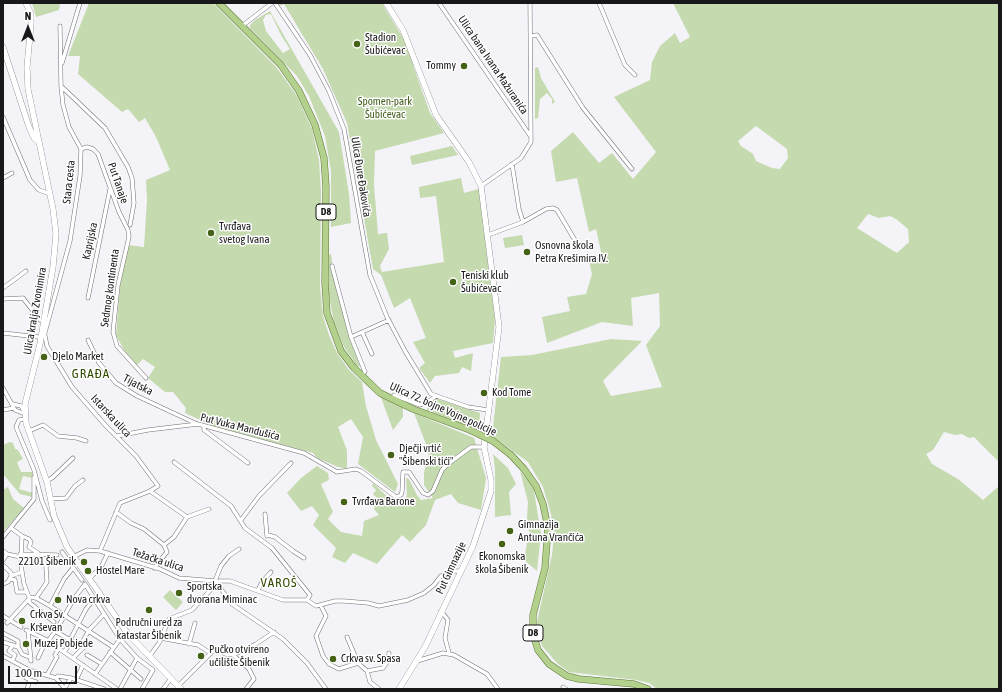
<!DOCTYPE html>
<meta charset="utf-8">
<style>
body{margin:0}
#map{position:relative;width:1002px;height:692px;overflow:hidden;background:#f4f3f8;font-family:"Asap Condensed",sans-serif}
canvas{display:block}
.frame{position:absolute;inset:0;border:4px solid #181719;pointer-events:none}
.north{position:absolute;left:8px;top:8px;width:40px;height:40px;-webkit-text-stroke:3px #fff;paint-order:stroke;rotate:0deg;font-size:11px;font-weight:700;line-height:16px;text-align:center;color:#181719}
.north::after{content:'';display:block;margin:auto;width:14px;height:18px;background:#181719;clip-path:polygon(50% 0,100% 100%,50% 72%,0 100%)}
.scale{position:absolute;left:8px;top:666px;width:69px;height:18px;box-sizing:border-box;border:2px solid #181719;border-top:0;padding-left:5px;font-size:12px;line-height:14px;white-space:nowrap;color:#181719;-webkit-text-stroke:3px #fff;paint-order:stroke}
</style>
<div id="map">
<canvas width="1002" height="692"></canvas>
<div class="frame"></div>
<div class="north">N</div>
<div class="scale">100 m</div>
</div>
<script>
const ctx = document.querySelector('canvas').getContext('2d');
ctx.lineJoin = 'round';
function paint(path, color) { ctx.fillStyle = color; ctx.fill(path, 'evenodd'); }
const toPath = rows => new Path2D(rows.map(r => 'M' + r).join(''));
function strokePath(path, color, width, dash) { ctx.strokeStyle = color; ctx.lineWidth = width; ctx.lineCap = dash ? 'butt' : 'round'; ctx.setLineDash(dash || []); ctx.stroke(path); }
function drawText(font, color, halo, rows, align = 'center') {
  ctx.font = font + ' "Asap Condensed",sans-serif'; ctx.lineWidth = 3; ctx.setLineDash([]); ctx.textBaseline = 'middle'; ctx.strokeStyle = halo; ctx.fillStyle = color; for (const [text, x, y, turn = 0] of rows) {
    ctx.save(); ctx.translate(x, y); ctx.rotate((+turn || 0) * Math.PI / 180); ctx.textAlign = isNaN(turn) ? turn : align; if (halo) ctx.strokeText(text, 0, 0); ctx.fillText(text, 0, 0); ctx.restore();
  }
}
const green = toPath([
 [32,3,60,3,59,10,36,17],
 [89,3,213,3,277,68,297,96,312,129,319,160,321,192,320,287,323,316,329,335,337,353,349,370,362,382,366,406,376,440,398,484,395,492,358,464,363,437,351,419,338,427,347,450,347,469,338,467,317,458,313,453,213,426,185,413,186,408,173,392,165,392,148,378,155,367,143,359,137,365,124,350,116,335,120,285,128,245,144,247,147,200,146,180,170,170,156,137,145,118,139,122,128,109,122,112,78,74,80,56,68,56],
 [278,3,382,3,402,36,410,51,414,68,430,113,444,133,375,151,374,185,378,234,387,233,389,249,380,266,382,272,444,262,436,196,420,198,419,187,461,178,464,193,479,189,495,319,493,343,453,351,455,358,473,353,471,371,462,367,459,373,435,376,430,383,419,368,425,363,413,342,426,338,410,298,394,308,381,275,373,269,347,123,323,69,284,4,279,6],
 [673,3,999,3,999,462,974,437,969,438,962,434,955,435,944,432,933,450,926,454,932,464,958,479,983,500,999,486,999,689,657,689,649,683,636,680,569,672,557,663,542,646,536,626,552,555,554,535,551,514,543,487,528,462,492,436,501,357,532,355,611,339,642,341,603,381,611,396,662,387,646,345,660,326,659,293,631,298,633,326,602,322,547,343,542,317,570,311,567,297,586,294,592,274,589,261,602,256,596,229,589,232,577,178,556,182,551,151,573,132,599,163,612,153,633,179,656,152,614,97,650,80,652,62,660,46,675,33,680,43,690,37],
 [756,126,787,149,788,158,780,169,772,168,756,161,753,154,741,146,738,141],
 [868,214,879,218,890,216,896,219,908,229,909,242,897,253,857,228],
 [270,11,339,132,349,194,351,223,331,227,331,171,325,136,309,96,297,76,250,28,250,25,255,20],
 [271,14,282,37,290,49,283,53,266,31,263,20,266,15],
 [538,67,541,78,555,102,552,104,552,99,547,93,540,99,538,118,535,119,535,68],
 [452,146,458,155,412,165,410,156],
 [522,235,524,245,505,248,503,238],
 [331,254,334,275,349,337,360,366,358,367,344,347,334,322,328,290,329,255],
 [380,395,403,408,403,417,393,430],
 [432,397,480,413,479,430,427,410],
 [414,413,474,438,486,478,481,510,458,503,451,494,435,500,426,525,410,542,402,535,377,564,353,553,345,563,332,557,336,548,313,525,319,515,312,506,301,511,287,493,301,478,317,466,328,473,329,480,321,484,333,512,328,519,341,532,362,536,364,521,379,515,374,509,377,498,373,494,376,490,372,486,373,483,391,500,399,502,404,502,407,495,406,478,409,479,417,495,421,500,433,498,424,485,424,473,429,452],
 [10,442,13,443,15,449,18,450,23,459,17,462,21,472,32,472,33,478,23,476,19,489,33,493,32,497,20,494,3,474,3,445],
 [493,454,508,468,516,484,509,492,511,515,495,517,495,469],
 [520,471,533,486,541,533,537,571,524,560,529,532,527,518,528,502],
 [8,487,13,499,24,508,3,532,3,490],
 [170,590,183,602,176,610,163,597]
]);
const street = toPath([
 [275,3,310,55,329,91,344,129,370,275,387,317,405,351,431,394,468,407,488,410],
 [439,3,531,137],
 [599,3,625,65,635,75],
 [242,26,272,3],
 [531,36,537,35,583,108,632,169],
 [62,63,80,3],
 [61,86,105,128,128,167,132,178,134,203,130,225],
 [3,117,30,180,39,190,50,194],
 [81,149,87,147,93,149,98,154,119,212,128,230,129,237,118,285,113,332,117,346,146,378],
 [512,164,519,209,523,222],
 [3,178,12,173],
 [481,186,521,158,531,142,530,3],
 [488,235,523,222,546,209,553,208,557,210,576,242],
 [332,266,351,337,365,372],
 [3,288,26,271],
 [88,298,110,189],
 [3,299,23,298,40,320],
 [362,332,372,354],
 [3,333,38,337],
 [44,336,70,241,80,176,81,149,69,127,63,105,61,86,60,26],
 [45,336,47,346,72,387,106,426,136,456,158,486,150,491,120,503,100,551,160,569,179,578,215,581,232,604,283,639,307,663,326,689],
 [351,337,389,320],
 [88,340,99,363,116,383,137,396,197,424],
 [3,388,15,410,25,414],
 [394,395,420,405,429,401,436,396],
 [13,404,21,406,24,411],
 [3,410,14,408],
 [25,419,19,420,16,427,34,470,42,501,50,520],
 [204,426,204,430,248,463],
 [29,431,43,425,58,436,77,438,86,441],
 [117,436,148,430,198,424,304,453,337,472,356,469,361,471,396,497,401,495,402,492,403,472,409,472,423,493,428,495,433,491,442,470,448,464,471,447,484,447],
 [174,462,231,506,245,528,272,548,310,595,307,600],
 [46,481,52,478,73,458],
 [150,491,187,517],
 [50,499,66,498,75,486,83,480],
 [116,512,131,523,144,529,164,545],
 [265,514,267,536],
 [241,520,259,496,291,463],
 [11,528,22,536,21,565,24,584,29,597],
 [268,535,275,537,293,551,304,558],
 [22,536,29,539,31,542,29,547,38,553],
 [3,537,34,499,34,477],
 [3,551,7,554,21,557],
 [62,552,82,580],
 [20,554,57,555],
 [73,557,87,550,100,551],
 [3,560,7,554],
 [3,565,11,573,11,576,22,572],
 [154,568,167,552,164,545,174,537,187,517,209,509],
 [10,579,15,580,17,592,26,592],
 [89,579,101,567,108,553],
 [215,581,221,566,229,556,239,549],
 [3,584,8,582,10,578],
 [258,590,262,582,271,572],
 [36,598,47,582,46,567,53,555],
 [50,606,64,579,73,568],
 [321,606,326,616,316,636,323,656,329,664,339,669,358,663],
 [441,611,448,620,445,638,449,653],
 [3,616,21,627],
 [54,622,30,603,29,597,36,598,50,606,113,647],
 [7,623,28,600],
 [26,630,47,640],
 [28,631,31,661],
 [55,631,72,641,64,652],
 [3,633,18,641,18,647],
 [347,637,358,663,367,671,370,682,379,689],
 [161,638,198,645,210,653],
 [70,640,86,609,94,599],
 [48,641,117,689],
 [3,642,18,647,22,654,31,658],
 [189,644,195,623],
 [110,652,141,679],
 [87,655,102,664],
 [233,655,249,669,254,679,246,689],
 [3,656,29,670,56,678,58,676,71,678,104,689],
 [149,657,159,643,169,619,192,610,219,581,230,581,283,600,307,600,316,606,335,601,344,601,368,603,379,606,408,600,424,593,434,585,441,576,452,571,461,571],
 [38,658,46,641,48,641,57,629,73,600,85,584,120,639,137,658,153,670,142,689],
 [73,658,86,645,83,641,89,630,104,614],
 [12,661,15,655,9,651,13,645],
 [417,661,443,653,454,655,487,674,498,689],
 [367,671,383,668,388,661,389,653],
 [95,674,120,639],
 [47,675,57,657,55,655,59,648],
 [56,678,65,689],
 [30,680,36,682],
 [76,680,83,665],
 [178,686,213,651,220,650,225,654,233,655,256,644,274,632],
 [563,687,566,689],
 [27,689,30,680,26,678,27,677],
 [64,689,71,678],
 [120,689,137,658],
 [163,689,169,681]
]);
const secondary = toPath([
 [26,3,31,14,31,24,27,67,28,89,53,209,56,234,53,267,40,344,25,404,26,423,47,482,54,516,67,547,128,634,181,689],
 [386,3,403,30,436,115,469,162,481,186,499,327,484,447,491,480,491,491,473,546,425,647,399,689],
 [3,47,29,127,34,138,39,142]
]);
const primary = toPath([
 [219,3,281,65,299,91,315,125,324,158,326,187,325,283,327,313,341,351,354,368,380,393,413,409,470,430],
 [511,455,524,469,536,486,543,504,548,528,545,568,533,615,533,634,538,650,549,664,567,676,579,679,634,684,648,689]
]);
const primaryBridge = toPath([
 [470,430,493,441,511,455]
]);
const markers = [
 [357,44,4,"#456317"],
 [464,66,4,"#456317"],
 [211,233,4,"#456317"],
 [527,252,4,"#456317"],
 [453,282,4,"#456317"],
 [44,357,4,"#456317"],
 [484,393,4,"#456317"],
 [391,455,4,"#456317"],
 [344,502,4,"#456317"],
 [510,531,4,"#456317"],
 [502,544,4,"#456317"],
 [84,562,4,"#456317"],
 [88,571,4,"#456317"],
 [179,593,4,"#456317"],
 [58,600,4,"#456317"],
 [149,610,4,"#456317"],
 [22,621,4,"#456317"],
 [26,644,4,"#456317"],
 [201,656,4,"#456317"],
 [333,659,4,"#456317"]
];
const shields = [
 [326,212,20],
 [533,633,20]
];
const shieldNames = [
 ["D8",326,212],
 ["D8",533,633]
];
const poiNames = [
 ["Stadion",365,38],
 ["Šubićevac",365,51],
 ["Tommy",456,66,"right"],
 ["Tvrđava",219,227],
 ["svetog Ivana",219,240],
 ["Osnovna škola",535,246],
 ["Petra Krešimira IV.",535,259],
 ["Teniski klub",461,276],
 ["Šubićevac",461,289],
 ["Djelo Market",52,357],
 ["Kod Tome",492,393],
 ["Dječji vrtić",399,449],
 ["\"Šibenski tići\"",399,462],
 ["Tvrđava Barone",352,502],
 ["Gimnazija",518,525],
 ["Antuna Vrančića",518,538],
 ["Ekonomska",502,557,"center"],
 ["škola Šibenik",502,570,"center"],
 ["22101 Šibenik",76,562,"right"],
 ["Hostel Mare",96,571],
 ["Sportska",187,587],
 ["dvorana Miminac",187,600],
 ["Nova crkva",66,600],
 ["Crkva Sv.",30,615],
 ["Krševan",30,628],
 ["Područni ured za",149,623,"center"],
 ["katastar Šibenik",149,636,"center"],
 ["Muzej Pobjede",34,644],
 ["Pučko otvireno",209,650],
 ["učilište Šibenik",209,663],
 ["Crkva sv. Spasa",341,659]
];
const streetNames = [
 ["Ulica bana Ivana Mažuranića",493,65,56],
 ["Ulica Đure Đakovića",361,177,81],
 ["Stara cesta",69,182,-84],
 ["Put Tanaje",118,183,71],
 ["Kaprijska",90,241,-78],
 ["Sedmog kontinenta",110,288,-82],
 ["Ulica kralja Zvonimira",35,311,-80],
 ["Tijatska",138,385,28],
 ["Ulica 72. bojne Vojne policije",443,409,24],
 ["Istarska ulica",111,416,47],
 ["Put Vuka Mandušića",240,427,14],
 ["Težačka ulica",158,560,18],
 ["Put Gimnazije",451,568,-65]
];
const parkNames = [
 ["Spomen-park",385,102],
 ["Šubićevac",385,115]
];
const quarterNames = [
 ["GRAĐA",91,374],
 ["VAROŠ",279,583]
];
paint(green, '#c5daaf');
strokePath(street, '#706f74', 4.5);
strokePath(secondary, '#706f74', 6);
strokePath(primary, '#5c7b32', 7);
strokePath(street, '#fff', 3.5);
strokePath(secondary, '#fff', 5.5);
strokePath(primary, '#b3d08c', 6);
strokePath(primaryBridge, '#5c7b32', 7, []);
strokePath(primaryBridge, '#b3d08c', 6);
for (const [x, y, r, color] of markers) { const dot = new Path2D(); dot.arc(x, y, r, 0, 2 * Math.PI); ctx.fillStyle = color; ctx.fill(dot); strokePath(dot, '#fff', 1.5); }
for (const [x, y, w] of shields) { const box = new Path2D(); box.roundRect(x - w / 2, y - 8, w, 16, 3); ctx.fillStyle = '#fff'; ctx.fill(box); strokePath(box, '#181719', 1); }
drawText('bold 10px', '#181719', null, shieldNames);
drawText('11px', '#181719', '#fff', poiNames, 'left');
drawText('11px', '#181719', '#fff', streetNames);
drawText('11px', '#435e1c', '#fff', parkNames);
ctx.letterSpacing = '1px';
drawText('13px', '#324c02', '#fff', quarterNames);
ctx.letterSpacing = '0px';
</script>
